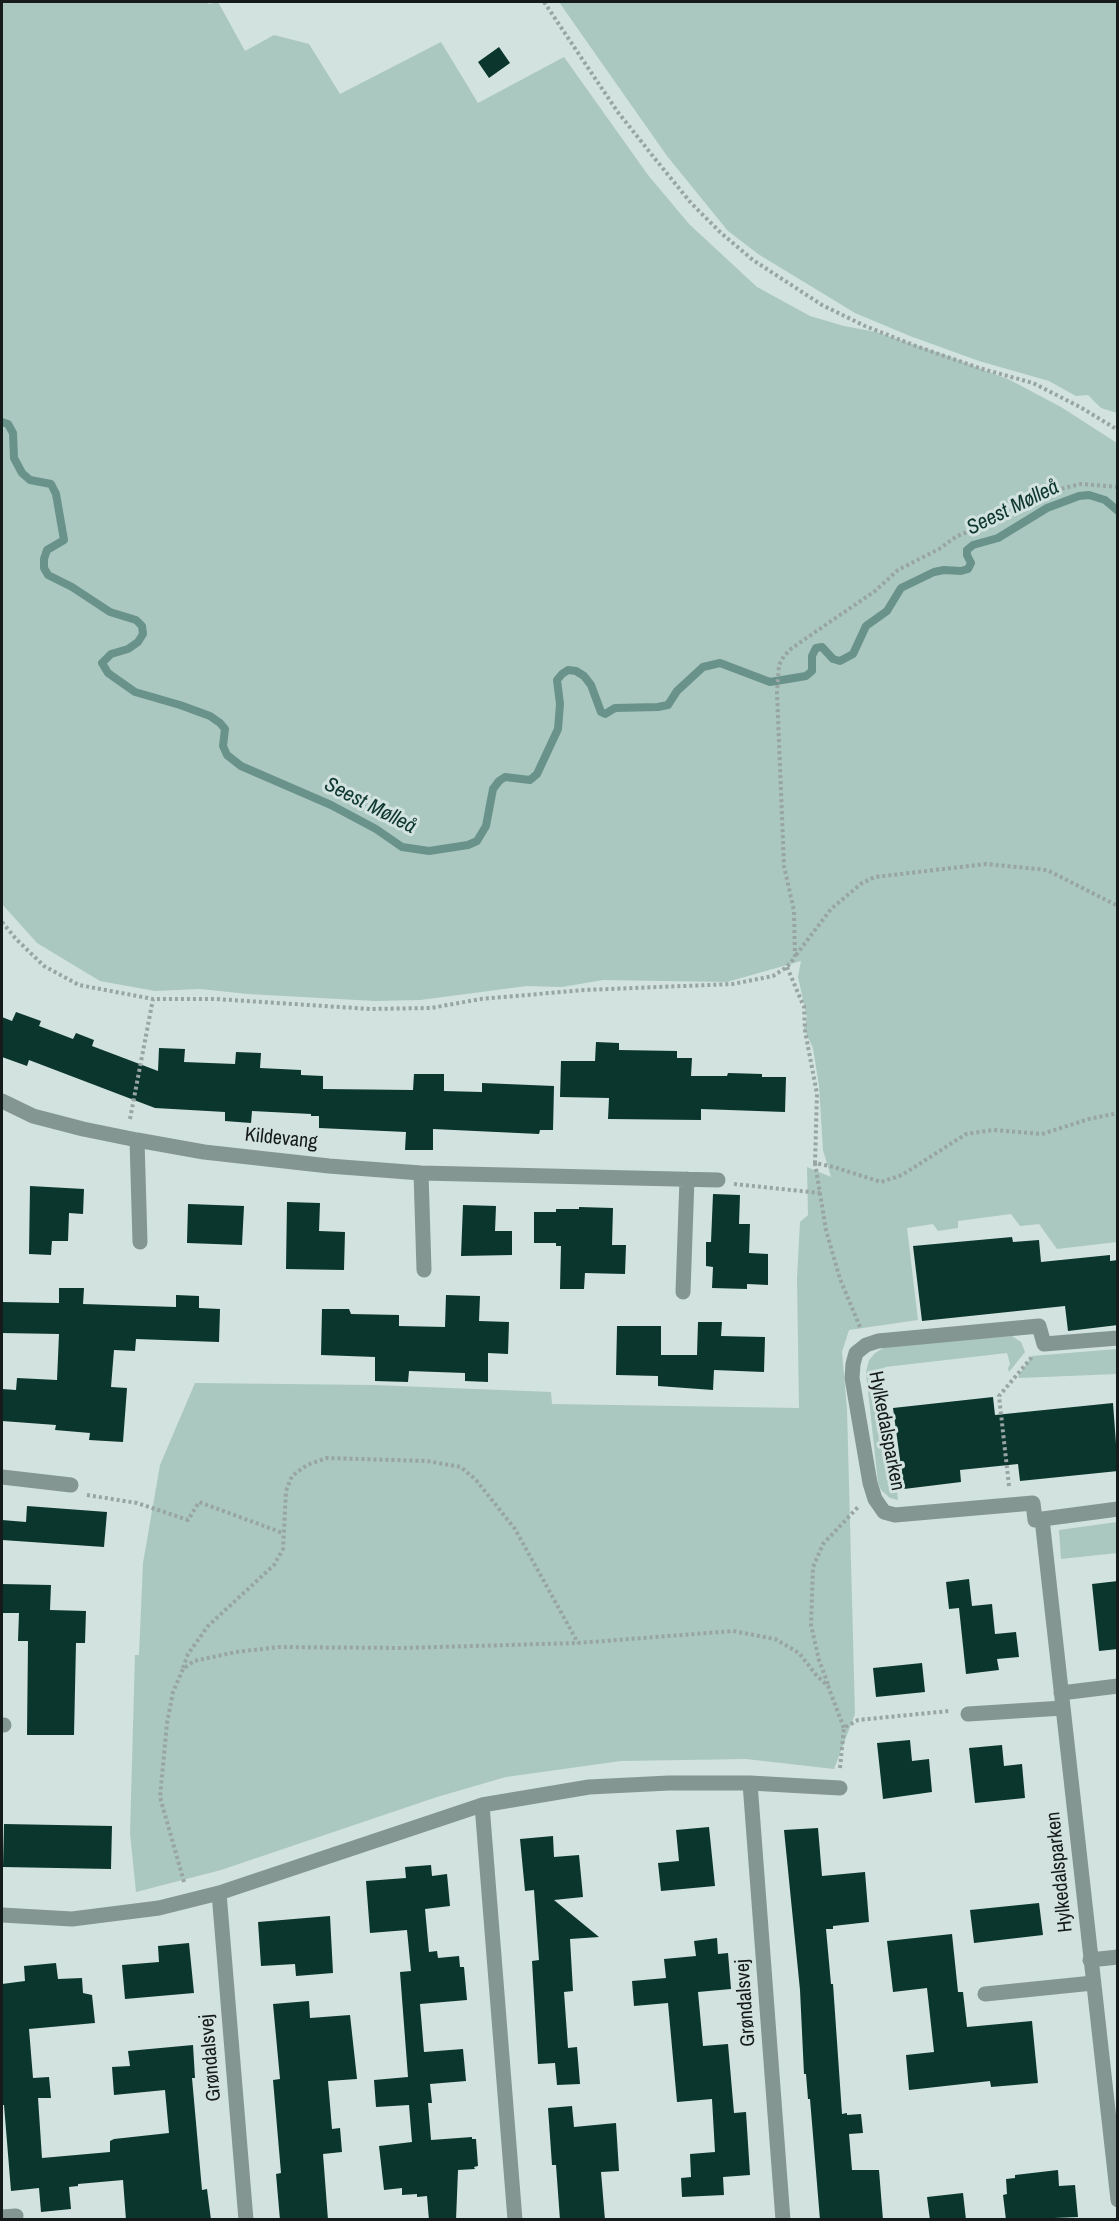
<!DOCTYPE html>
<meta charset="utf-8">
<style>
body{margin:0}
#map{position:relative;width:1119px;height:2221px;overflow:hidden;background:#d2e2de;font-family:"Archivo Narrow",sans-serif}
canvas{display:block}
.frame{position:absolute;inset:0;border:3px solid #151b1a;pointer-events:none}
</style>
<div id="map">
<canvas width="1119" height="2221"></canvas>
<div class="frame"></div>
</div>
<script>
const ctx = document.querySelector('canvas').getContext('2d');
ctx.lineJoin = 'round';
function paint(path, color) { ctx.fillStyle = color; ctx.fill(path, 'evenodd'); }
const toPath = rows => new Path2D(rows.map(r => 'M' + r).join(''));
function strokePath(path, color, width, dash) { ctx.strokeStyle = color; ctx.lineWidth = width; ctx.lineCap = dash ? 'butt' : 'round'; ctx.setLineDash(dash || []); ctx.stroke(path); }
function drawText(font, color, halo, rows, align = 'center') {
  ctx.font = font + ' "Archivo Narrow",sans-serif'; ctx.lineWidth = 6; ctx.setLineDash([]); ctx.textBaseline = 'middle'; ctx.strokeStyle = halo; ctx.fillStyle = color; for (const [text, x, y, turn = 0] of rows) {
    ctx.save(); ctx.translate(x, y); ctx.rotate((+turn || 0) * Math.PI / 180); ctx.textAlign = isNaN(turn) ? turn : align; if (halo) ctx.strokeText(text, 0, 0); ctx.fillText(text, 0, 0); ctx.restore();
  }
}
const green = toPath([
 [2,2,206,2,209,4,218,2,245,51,274,35,309,44,340,94,441,42,478,103,564,57,648,175,689,224,757,287,810,316,844,326,876,332,942,354,1010,380,1061,407,1117,443,1117,1242,1057,1249,1039,1224,1020,1226,1011,1214,958,1221,958,1228,938,1231,933,1224,907,1228,918,1320,849,1330,842,1352,847,1409,855,1714,834,1769,746,1759,621,1761,506,1777,437,1797,221,1870,136,1892,130,1833,135,1655,139,1655,143,1563,160,1465,195,1383,374,1385,551,1392,552,1404,799,1408,797,1278,800,1222,808,1215,807,1167,831,1177,823,1150,819,1086,813,1048,804,1029,807,1018,798,977,801,961,727,982,603,980,562,987,527,986,420,1000,375,1001,248,994,200,989,155,991,100,981,37,943,2,904],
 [559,2,1117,2,1117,413,1101,408,1088,395,1076,396,1049,381,979,361,910,336,855,313,758,254,728,231,667,156],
 [1012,1336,1021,1342,1025,1352,1009,1372,1008,1368,1010,1364,1007,1353,885,1367,882,1370,898,1500,890,1498,881,1490,878,1483,866,1372,869,1360,875,1353,885,1347],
 [1117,1349,1117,1374,1019,1378,1018,1376,1032,1356],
 [1117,1522,1117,1553,1061,1559,1059,1530]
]);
const stream = toPath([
 [2,422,8,424,13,433,14,458,22,473,30,480,51,484,56,494,64,540,47,550,44,559,44,568,48,575,72,587,110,612,136,620,142,626,143,634,138,642,128,649,111,654,102,663,108,673,135,692,180,705,210,716,220,723,225,729,223,746,227,755,241,766,331,805,376,829,402,847,429,851,468,845,477,841,486,826,493,789,499,781,505,777,530,780,537,774,558,729,560,704,557,680,562,674,568,670,576,671,584,676,591,685,601,712,605,714,615,708,658,707,668,705,677,691,703,667,720,663,770,682,806,676,812,671,812,656,816,648,822,647,833,659,840,661,853,654,866,626,887,611,901,588,934,572,944,570,961,571,968,569,971,563,967,555,967,550,973,545,998,538,1047,508,1079,496,1089,495,1105,500,1118,511]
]);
const building = toPath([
 [499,47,510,63,489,78,478,62],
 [16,1012,41,1021,39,1026,73,1039,76,1033,94,1040,92,1046,158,1071,159,1048,185,1049,184,1062,235,1064,236,1052,261,1053,260,1068,301,1070,301,1075,323,1076,323,1089,413,1090,414,1074,444,1074,444,1091,482,1092,482,1083,554,1086,553,1130,540,1130,539,1134,433,1129,433,1150,405,1150,406,1132,319,1128,319,1116,311,1116,311,1114,252,1111,251,1123,225,1121,225,1112,155,1108,29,1060,27,1066,2,1057,2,1017,12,1021],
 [596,1042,619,1043,619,1050,677,1051,677,1058,692,1058,691,1076,727,1076,728,1073,762,1074,762,1077,786,1077,785,1112,701,1109,701,1120,608,1119,609,1098,560,1097,561,1061,595,1061],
 [30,1186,84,1189,83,1214,69,1213,68,1241,52,1241,51,1255,29,1254],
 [713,1194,740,1195,739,1224,750,1224,749,1253,768,1254,768,1285,747,1284,747,1289,712,1288,713,1267,706,1266,706,1242,711,1242],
 [287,1202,320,1203,319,1231,345,1232,344,1270,286,1269],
 [188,1204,244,1206,242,1245,187,1243],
 [463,1205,496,1206,495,1231,512,1231,512,1255,461,1256],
 [579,1207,613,1208,612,1245,626,1245,625,1274,585,1273,584,1289,560,1289,561,1246,556,1246,556,1243,534,1243,534,1212,556,1212,556,1209,579,1209],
 [1012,1237,1013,1242,1039,1240,1041,1262,1110,1255,1110,1261,1118,1260,1118,1325,1068,1331,1065,1306,922,1321,913,1246],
 [59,1288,84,1288,83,1304,176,1307,176,1295,199,1296,199,1308,220,1309,219,1342,136,1339,135,1351,114,1350,111,1387,127,1388,123,1442,89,1440,90,1433,55,1430,56,1425,2,1421,2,1389,16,1390,17,1378,57,1380,59,1334,2,1333,2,1302,59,1303],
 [446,1295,480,1296,479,1321,509,1322,508,1354,488,1353,488,1382,465,1381,465,1373,409,1371,408,1382,375,1381,375,1357,321,1355,322,1309,349,1309,351,1314,399,1315,399,1326,445,1327],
 [698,1322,722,1322,721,1336,765,1337,764,1372,714,1370,713,1390,658,1386,658,1376,616,1375,617,1326,661,1326,661,1355,697,1355],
 [993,1397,995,1415,1113,1403,1118,1471,1020,1481,1018,1464,960,1470,961,1482,904,1489,893,1408],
 [27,1506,107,1512,104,1547,2,1540,2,1520,26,1522],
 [969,1579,972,1606,992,1604,995,1634,1016,1632,1019,1657,997,1659,999,1670,966,1674,959,1608,949,1609,946,1582],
 [1118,1581,1118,1649,1099,1651,1092,1584],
 [2,1584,51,1585,50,1610,86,1611,85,1643,76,1643,74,1735,27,1735,28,1641,18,1641,19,1613,2,1613],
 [922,1663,925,1692,876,1697,873,1668],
 [910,1740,912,1761,929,1759,932,1792,883,1799,877,1743],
 [1002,1745,1004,1766,1022,1764,1025,1798,975,1803,969,1748],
 [4,1824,112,1826,111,1869,3,1867],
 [709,1827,715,1886,661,1891,658,1863,679,1861,676,1830],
 [818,1828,822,1876,865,1872,869,1922,833,1926,833,1929,826,1929,831,1984,833,1984,842,2114,847,2113,847,2115,861,2114,863,2133,849,2134,852,2170,879,2170,883,2220,820,2220,810,2099,808,2099,806,2074,804,2074,800,1990,784,1830],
 [553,1836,554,1857,579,1855,583,1897,554,1900,599,1937,570,1939,573,1991,564,1992,568,2048,577,2047,580,2084,557,2085,555,2063,538,2064,532,1961,539,1960,534,1890,525,1891,520,1839],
 [431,1865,432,1876,447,1874,450,1906,425,1909,429,1952,437,1951,438,1958,459,1956,460,1967,464,1967,467,2000,420,2004,424,2052,463,2049,466,2081,430,2084,432,2103,428,2103,431,2140,472,2137,472,2139,476,2139,478,2166,474,2167,475,2169,458,2170,456,2220,429,2220,427,2196,417,2197,417,2194,402,2195,402,2188,384,2190,379,2146,412,2142,409,2105,376,2107,374,2080,408,2077,400,1972,411,1971,407,1930,370,1933,366,1881,406,1878,405,1867],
 [1039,1903,1043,1935,974,1943,970,1910],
 [330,1916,333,1973,296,1976,295,1964,261,1966,258,1922],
 [952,1934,958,1992,963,1992,967,2027,1032,2021,1038,2083,991,2087,990,2081,909,2090,906,2055,934,2052,927,1988,893,1992,887,1941],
 [717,1938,718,1954,728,1953,731,1989,698,1992,703,2046,728,2044,734,2113,746,2112,750,2175,723,2177,724,2195,682,2197,681,2178,691,2177,690,2154,715,2152,712,2099,677,2102,668,2003,634,2006,632,1981,666,1978,664,1959,696,1956,694,1941],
 [189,1943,194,1993,125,1999,122,1965,159,1962,158,1946],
 [56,1963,58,1979,82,1978,83,1993,92,1995,95,2023,29,2029,33,2078,49,2077,51,2098,38,2098,42,2158,110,2152,110,2141,114,2139,169,2133,165,2090,114,2095,112,2067,130,2066,128,2051,193,2045,195,2078,192,2078,202,2190,207,2189,211,2220,126,2220,123,2180,78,2184,78,2186,69,2187,71,2209,41,2212,39,2188,11,2191,4,2105,2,2105,2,1984,25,1981,24,1966],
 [309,2001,310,2018,350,2015,357,2079,328,2081,332,2129,340,2128,342,2152,323,2154,328,2220,280,2220,276,2174,281,2173,273,2080,280,2079,273,2004],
 [572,2106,574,2127,616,2123,619,2171,601,2172,605,2220,560,2220,556,2165,552,2165,548,2108],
 [1058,2170,1059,2186,1075,2185,1078,2217,1006,2220,1003,2195,1007,2194,1006,2179,1015,2178,1015,2175],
 [963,2193,966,2220,930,2220,927,2197]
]);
const path = toPath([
 [544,2,617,111,656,160,691,203,721,233,753,260,822,305,865,326,916,346,979,368,1033,383,1080,407,1118,430],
 [2,922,16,939,44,966,79,985,153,999,216,999,370,1009,431,1008,481,999,584,990,733,984,773,976,787,967,795,957,794,911,784,866,777,693,779,665,784,656,792,648,875,591,898,570,939,549,957,536,990,523,1037,498,1060,489,1081,484,1118,487],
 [796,955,831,909,862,883,875,877,986,864,1047,870,1118,906],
 [787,967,804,1007,805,1031,817,1094,815,1163,834,1167,881,1182,902,1175,966,1134,993,1130,1042,1134,1089,1119,1118,1113],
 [130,1119,153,999],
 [815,1163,826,1230,840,1279,860,1327],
 [734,1184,820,1193],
 [1009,1486,999,1396,1032,1357],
 [87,1495,137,1503,188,1520,199,1502,283,1533],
 [183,1668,188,1654,208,1626,274,1565,283,1549,286,1491,292,1476,307,1465,327,1458,427,1461,461,1467,476,1480,515,1529,578,1643],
 [828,1684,819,1660,811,1625,813,1567,823,1544,859,1506],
 [840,1768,844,1728,858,1720,949,1711],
 [184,1882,160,1797,167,1723,173,1692,183,1669,194,1661,236,1652,279,1647,402,1648,578,1643,733,1631,775,1639,799,1653,817,1676,828,1686,844,1728]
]);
const minor = toPath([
 [2,1101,33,1116,83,1129,137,1140,204,1152,329,1166,421,1173,718,1180],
 [137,1140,140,1242],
 [421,1173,424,1270],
 [683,1292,687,1179],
 [1118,1338,1044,1344,1039,1326,878,1341,866,1345,856,1353,853,1364,852,1378,870,1483,875,1499,884,1512,895,1515,1033,1503,1035,1520,1118,1509],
 [2,1477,71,1485],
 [1042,1519,1118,2200],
 [1061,1693,1118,1686],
 [968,1714,1063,1708],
 [2,1725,4,1725],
 [750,1783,783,2220],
 [482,1805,515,2220],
 [219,1893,246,2220],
 [2,1915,72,1919,159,1908,219,1893,482,1805,589,1787,669,1783,750,1783,840,1788],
 [1090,1960,1118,1957],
 [985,1994,1093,1983],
 [2,2217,16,2216]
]);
const streetNames = [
 ["Kildevang",281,1139,6],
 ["Hylkedalsparken",886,1431,79],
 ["Hylkedalsparken",1060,1872,-96],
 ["Grøndalsvej",746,2003,-94],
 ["Grøndalsvej",211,2058,-95]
];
const waterNames = [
 ["Seest Mølleå",1013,508,-26],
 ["Seest Mølleå",370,806,27]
];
paint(green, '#aac7c0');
strokePath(stream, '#69938a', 8);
paint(building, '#0b362e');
strokePath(path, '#98a5a2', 4, [3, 3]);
strokePath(minor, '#849692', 15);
drawText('20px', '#151b1a', '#d2e2de', streetNames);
drawText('italic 21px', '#0d362f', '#d2e2de', waterNames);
</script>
